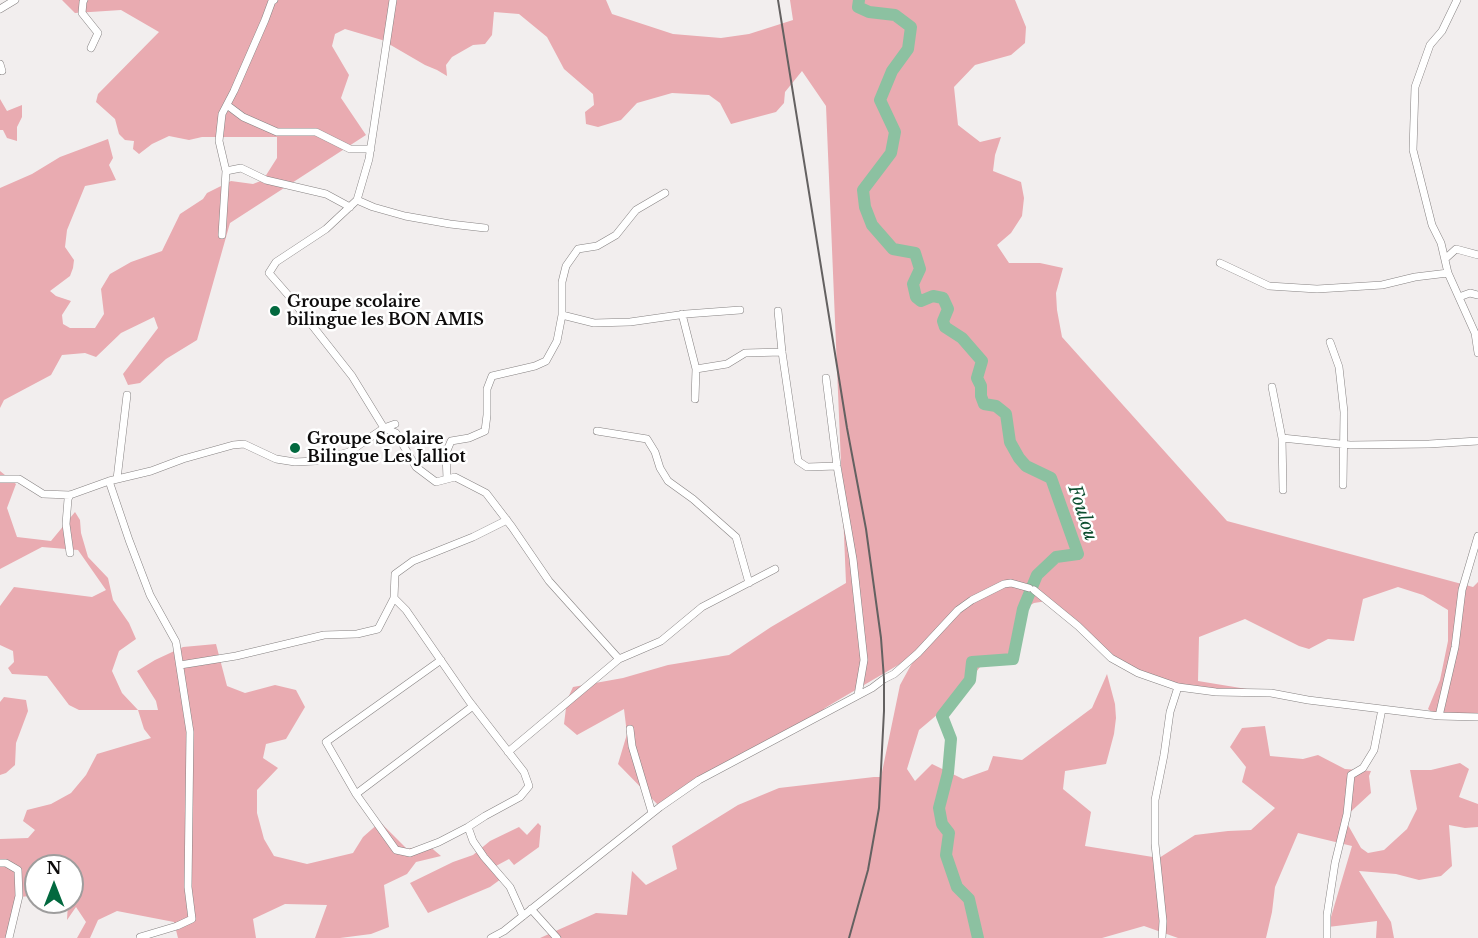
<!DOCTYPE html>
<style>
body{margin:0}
#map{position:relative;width:1478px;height:938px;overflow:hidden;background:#f2eeee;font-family:"Libre Baskerville",serif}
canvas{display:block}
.north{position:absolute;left:24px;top:854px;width:60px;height:60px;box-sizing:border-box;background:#fff;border:2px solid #9e9d9d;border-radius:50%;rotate:0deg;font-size:16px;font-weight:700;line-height:24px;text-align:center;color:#0d0b0b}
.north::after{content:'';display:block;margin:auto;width:21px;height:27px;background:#02693f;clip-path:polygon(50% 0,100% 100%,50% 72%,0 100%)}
</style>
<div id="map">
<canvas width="1478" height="938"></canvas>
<div class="north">N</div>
</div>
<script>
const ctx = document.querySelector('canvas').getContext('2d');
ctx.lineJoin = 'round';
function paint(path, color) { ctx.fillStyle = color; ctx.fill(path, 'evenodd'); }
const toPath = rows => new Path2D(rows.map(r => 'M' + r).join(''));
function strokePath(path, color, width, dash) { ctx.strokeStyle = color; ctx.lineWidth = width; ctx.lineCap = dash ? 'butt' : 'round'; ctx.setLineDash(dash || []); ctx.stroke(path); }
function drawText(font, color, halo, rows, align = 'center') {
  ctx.font = font + ' "Libre Baskerville",serif'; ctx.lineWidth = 5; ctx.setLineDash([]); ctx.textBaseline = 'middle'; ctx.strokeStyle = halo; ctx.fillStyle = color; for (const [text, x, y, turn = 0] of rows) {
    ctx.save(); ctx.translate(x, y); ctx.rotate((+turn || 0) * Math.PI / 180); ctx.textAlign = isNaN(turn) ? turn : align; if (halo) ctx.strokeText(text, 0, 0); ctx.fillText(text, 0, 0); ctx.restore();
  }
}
const forest = toPath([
 [62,0,606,0,612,14,673,34,721,38,749,34,793,20,790,0,1015,0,1026,27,1025,43,1011,55,975,65,954,87,958,125,980,142,1001,137,995,155,993,171,1021,182,1024,198,1022,216,1011,233,997,245,1009,263,1040,263,1063,268,1056,293,1057,310,1062,337,1227,521,1473,587,1478,582,1478,717,1435,715,1428,709,1440,680,1448,641,1448,610,1423,595,1398,587,1363,599,1354,641,1328,639,1309,649,1299,646,1245,619,1199,637,1198,681,1271,693,1178,687,1138,673,1111,658,1047,601,1034,603,1023,609,1013,659,999,663,980,667,942,716,938,714,919,730,907,769,915,781,932,764,963,779,988,770,993,756,1022,760,1092,708,1107,674,1115,704,1116,718,1114,734,1106,764,1065,771,1063,789,1091,812,1085,846,1159,858,1195,835,1228,831,1251,830,1275,808,1242,782,1246,767,1230,747,1242,728,1265,726,1270,756,1303,759,1318,755,1345,769,1371,771,1369,776,1371,793,1344,818,1361,848,1368,853,1384,850,1407,829,1417,809,1410,770,1431,770,1460,763,1469,769,1459,797,1478,804,1478,827,1465,828,1449,825,1452,866,1441,876,1419,880,1396,874,1359,871,1391,922,1394,938,1376,938,1377,921,1328,927,1352,846,1298,833,1275,887,1272,912,1266,938,1178,938,1144,926,1102,938,540,938,596,913,627,915,632,871,646,885,677,869,672,846,738,805,779,788,874,777,881,777,900,685,917,654,835,702,825,708,816,717,774,738,660,807,618,764,627,734,624,709,577,735,564,724,567,700,573,687,623,678,668,665,729,655,771,627,846,583,826,106,802,71,785,92,784,103,776,112,731,124,720,103,709,95,672,93,637,103,621,120,598,127,586,124,585,112,594,105,593,94,564,69,547,37,519,14,494,12,492,35,485,44,473,45,452,57,446,65,447,76,437,70,425,65,382,40,345,29,335,34,332,46,349,75,341,98,366,135,230,223,197,340,166,359,140,383,128,385,123,374,158,328,154,317,121,333,96,357,85,353,62,355,51,375,4,400,0,408,0,188,32,174,60,157,108,139,113,158,109,165,116,180,85,186,67,230,65,247,74,260,73,268,70,276,50,291,56,296,71,301,62,315,63,324,70,328,95,328,104,314,101,289,110,274,131,262,162,251,180,214,203,199,207,193,231,181,253,184,263,180,277,158,277,137,202,137,189,140,169,136,152,144,139,154,133,149,134,141,125,140,119,134,115,119,96,102,98,94,159,32,121,10,75,13],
 [0,99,7,111,22,105,22,117,17,127,17,141,7,138,3,130,0,130],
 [0,471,16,484,7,508,17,537,51,541,75,512,80,520,81,533,88,557,108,578,113,600,129,623,136,639,119,651,112,671,122,693,138,710,158,710,156,701,137,671,155,660,183,647,216,644,227,686,245,693,275,685,296,690,305,707,286,739,266,744,263,758,278,768,257,790,257,813,264,839,274,856,307,864,353,853,363,837,380,822,407,849,428,845,441,856,416,862,407,874,384,885,389,927,371,934,340,938,315,938,327,905,285,904,253,919,256,938,178,938,174,922,117,911,98,920,90,938,77,938,86,922,76,907,67,920,68,902,72,902,72,866,36,866,36,895,21,897,20,909,11,916,6,938,0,938,0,839,28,838,35,830,23,821,27,810,51,804,71,793,86,775,97,754,151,738,144,729,138,710,79,710,69,705,47,676,12,674,8,668,14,662,13,651,0,645,0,606,14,587,92,597,106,590,78,550,42,547,0,569],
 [4,697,26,700,28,711,16,743,15,765,6,773,0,775,0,702],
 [538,823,541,826,539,847,514,865,509,859,494,867,501,879,490,887,428,913,410,883,453,862,473,855,490,841,519,827,527,835]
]);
const river = toPath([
 [859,0,858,7,869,12,895,15,911,27,908,49,892,71,880,100,895,132,891,153,863,190,865,207,872,225,893,249,915,253,920,269,913,284,916,297,921,301,933,296,943,298,948,309,943,321,945,327,962,338,982,361,977,378,981,386,981,396,984,404,996,406,1006,414,1010,442,1019,458,1026,466,1051,478,1078,554,1056,557,1037,575,1023,609,1013,659,972,662,970,680,942,716,951,739,948,773,939,808,942,824,949,833,946,855,957,887,969,899,978,938]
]);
const minor = toPath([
 [84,0,83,2,82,13,98,33,91,48],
 [393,0,369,159,357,200,326,229,276,262,269,273,289,296,352,376,384,428,396,433,416,467,436,482,455,477,486,493,512,527,549,581,619,659],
 [1457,0,1442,31,1430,45,1415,87,1413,150,1432,225,1441,243,1448,273,1475,333,1478,353],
 [0,9,15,0],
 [0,64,2,71],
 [227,105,243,117,277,132,316,132,350,149,371,149],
 [226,171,241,168,266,180,326,194,350,207],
 [357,200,373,207,405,216,450,224,485,228],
 [222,235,226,171,219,141,222,114,234,91,265,20,272,1,274,0],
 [1445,259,1456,249,1478,255],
 [1220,263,1269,286,1317,289,1382,285,1415,277,1448,273],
 [1459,297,1470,293,1478,295],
 [778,311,782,352,798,461,807,467,837,466],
 [682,314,696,369,695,399],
 [562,315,594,323,630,322,686,314,740,310],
 [1330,342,1339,367,1344,412,1343,485],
 [696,369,727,364,745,353,782,352],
 [826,378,837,466,853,559,864,660,858,695],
 [1272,387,1282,438,1283,490],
 [597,431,647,439,655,452,660,468,668,481,693,499,736,537,749,583],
 [1282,438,1350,445,1429,444,1478,441],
 [0,479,19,479,43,494,70,495,109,481,151,471,183,459,233,445,244,444,276,459,295,462,315,461,349,452,384,428,395,424],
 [117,479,127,395],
 [447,479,446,453,451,441,469,438,485,431,487,415,487,389,492,376,535,366,546,361,557,341,562,315,562,282,566,266,578,249,597,246,616,235,636,210,665,193],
 [109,481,129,540,150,595,176,642,190,732,188,887,192,919,177,926,140,937,140,938],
 [70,495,68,499,66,524,70,553],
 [1034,590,1078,626,1111,658,1138,673,1178,687,1216,692,1271,693,1308,700,1439,716,1478,717],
 [394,598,406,610,469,701,524,772,529,786,520,797,485,816,468,827,473,841,484,857,510,887,523,916],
 [441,660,326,742,356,794,396,850,410,853,439,842,468,827],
 [180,665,236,656,324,635,357,634,378,629,394,598,395,574,413,561,473,537,507,520],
 [1439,716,1455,647,1462,590,1478,536],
 [630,729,632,746,652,813],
 [508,752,619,659,661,641,702,607,775,569],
 [356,794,473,706],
 [0,863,6,863,18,870,19,896,9,938],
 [531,909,557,938],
 [491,938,504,931,660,807,699,780,872,688,884,679,894,674,918,653,958,610,972,600,1004,584,1011,583,1029,588],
 [1162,938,1163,921,1155,844,1155,800,1164,755,1170,712,1178,687],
 [1327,938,1327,915,1335,863,1347,814,1351,775,1363,768,1374,750,1382,709]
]);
const rail = toPath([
 [778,0,847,428,866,529,881,638,884,679,884,711,879,808,868,870,849,938]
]);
const markers = [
 [275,311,6,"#02693f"],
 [295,448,6,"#02693f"]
];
const poiNames = [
 ["Groupe scolaire",287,302],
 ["bilingue les BON AMIS",287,320],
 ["Groupe Scolaire",307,439],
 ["Bilingue Les Jalliot",307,457]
];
const waterNames = [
 ["Foulou",1082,513,72]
];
paint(forest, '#e9abb1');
strokePath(river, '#8cc1a1', 12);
strokePath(minor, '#868282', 8);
strokePath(minor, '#fff', 7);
strokePath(rail, '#646161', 2);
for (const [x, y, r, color] of markers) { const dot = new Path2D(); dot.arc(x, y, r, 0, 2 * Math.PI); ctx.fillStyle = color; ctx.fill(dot); strokePath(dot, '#fff', 2); }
drawText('bold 16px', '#0d0b0b', '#fff', poiNames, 'left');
drawText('italic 18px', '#0c4e2f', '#fff', waterNames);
</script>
